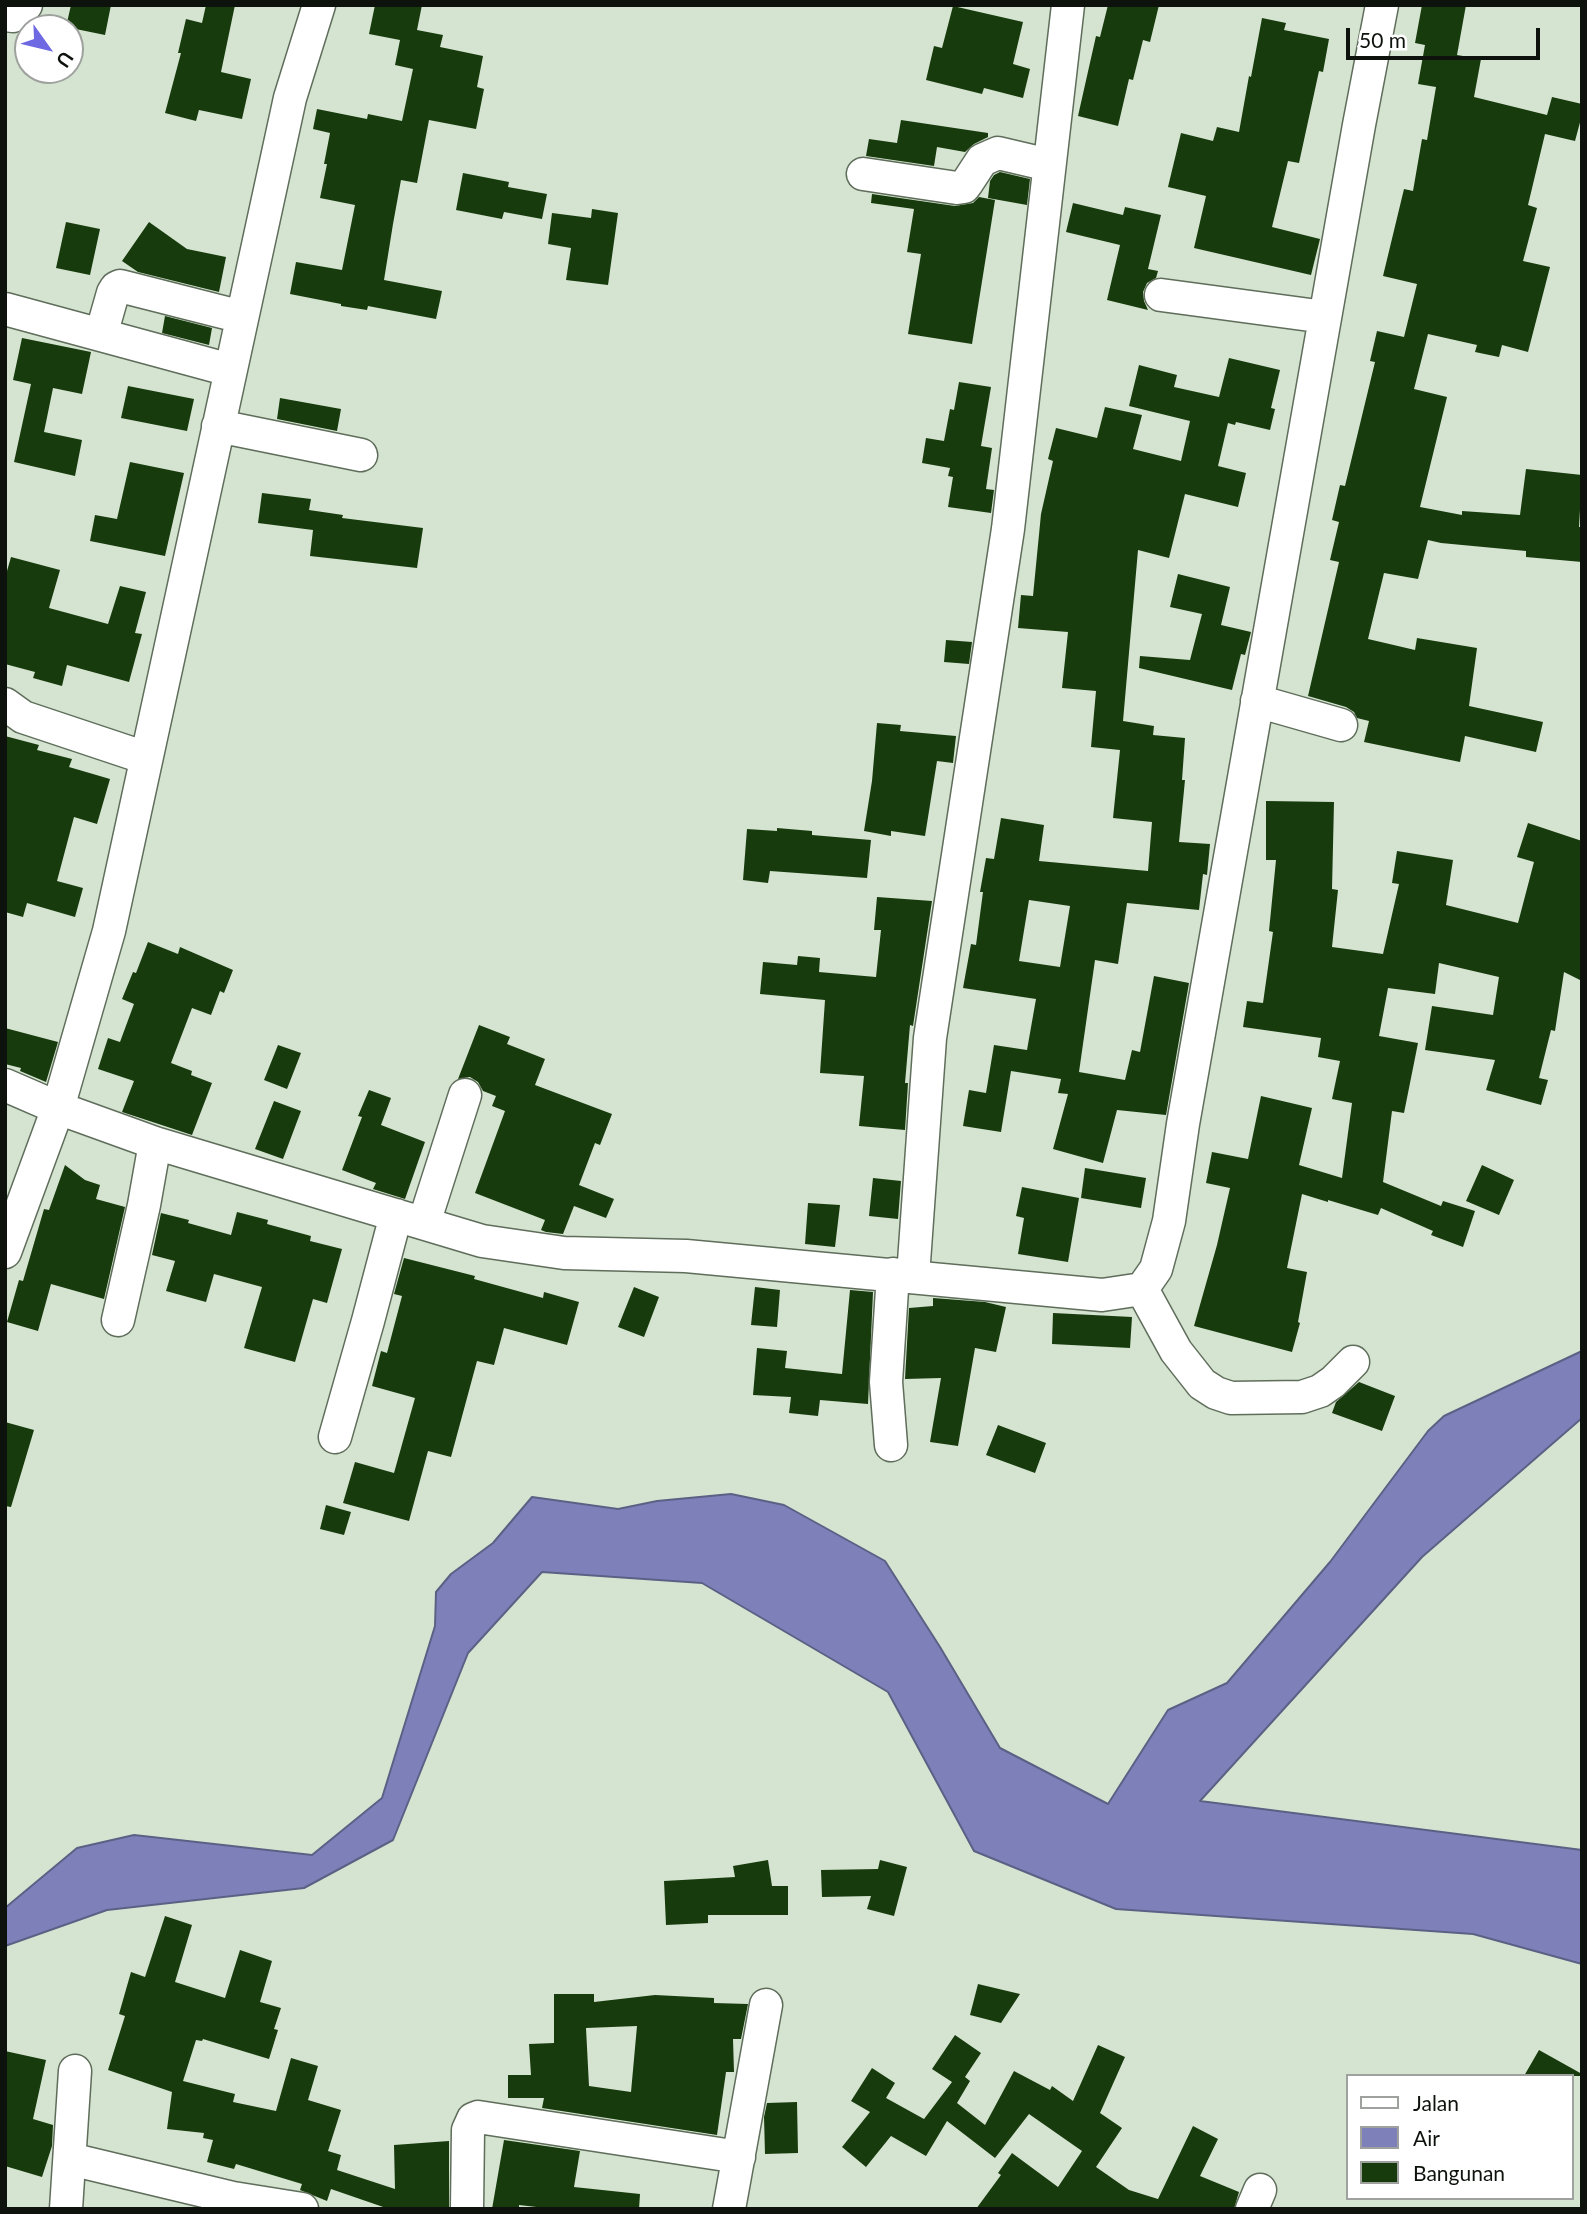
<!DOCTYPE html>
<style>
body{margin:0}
#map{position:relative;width:1587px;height:2214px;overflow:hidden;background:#d4e4d0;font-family:Lato,sans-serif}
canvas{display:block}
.frame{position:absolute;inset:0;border:7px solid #0d130c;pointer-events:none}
.legend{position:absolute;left:1346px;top:2074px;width:228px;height:126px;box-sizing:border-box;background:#fff;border:2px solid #9ea19e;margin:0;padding:9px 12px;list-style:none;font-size:21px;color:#0d130c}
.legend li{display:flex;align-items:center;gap:14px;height:35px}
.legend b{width:35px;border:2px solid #9ea19e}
.north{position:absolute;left:14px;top:14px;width:70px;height:70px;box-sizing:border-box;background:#fff;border:2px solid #9ea19e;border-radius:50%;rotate:124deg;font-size:19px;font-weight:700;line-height:28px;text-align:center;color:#0d130c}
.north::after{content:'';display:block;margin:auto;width:24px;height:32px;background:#6e69e3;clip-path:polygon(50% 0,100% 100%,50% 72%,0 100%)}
.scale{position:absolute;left:1346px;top:28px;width:194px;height:32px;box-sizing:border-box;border:4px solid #0d130c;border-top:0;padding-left:9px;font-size:21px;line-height:24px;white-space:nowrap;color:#0d130c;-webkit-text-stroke:5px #fff;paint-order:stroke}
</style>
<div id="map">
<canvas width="1587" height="2214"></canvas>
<div class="frame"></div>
<ul class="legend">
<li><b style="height:9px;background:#fff"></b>Jalan</li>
<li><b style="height:19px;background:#7e81b9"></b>Air</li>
<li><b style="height:19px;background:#183b0d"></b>Bangunan</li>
</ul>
<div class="north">U</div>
<div class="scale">50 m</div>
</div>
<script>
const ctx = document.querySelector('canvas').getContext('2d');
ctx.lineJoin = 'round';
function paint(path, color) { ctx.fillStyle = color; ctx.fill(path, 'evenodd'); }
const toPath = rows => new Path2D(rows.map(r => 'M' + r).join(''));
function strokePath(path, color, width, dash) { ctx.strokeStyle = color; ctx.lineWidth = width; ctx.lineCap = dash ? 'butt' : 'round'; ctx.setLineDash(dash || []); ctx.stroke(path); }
const water = toPath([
 [1582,1351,1582,1418,1422,1557,1200,1801,1582,1850,1582,1964,1473,1934,1116,1909,974,1851,888,1692,702,1583,542,1572,468,1653,393,1840,304,1888,107,1910,5,1946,5,1908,77,1848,134,1835,312,1855,382,1798,435,1626,436,1592,451,1574,493,1543,532,1497,618,1509,657,1501,731,1494,784,1505,885,1561,940,1647,1000,1748,1108,1804,1168,1710,1227,1683,1330,1562,1428,1431,1444,1416,1582,1351]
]);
const building = toPath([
 [71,5,111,5,105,35,66,27],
 [206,5,235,5,221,72,251,79,242,119,199,110,196,121,165,113,181,53,178,53,186,19,202,23],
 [375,5,422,5,417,30,443,35,440,47,483,56,477,87,484,89,476,129,429,120,417,183,401,180,393,224,384,280,442,291,436,319,368,306,367,310,341,306,341,304,290,294,296,262,342,270,355,205,320,198,327,164,324,164,330,133,313,129,317,109,367,119,368,114,402,121,413,69,395,65,400,40,369,34],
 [1108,5,1159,5,1150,42,1143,40,1133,80,1129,79,1118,126,1078,116,1096,36,1100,37],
 [1422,5,1466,5,1457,55,1481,59,1474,97,1547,115,1552,97,1582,104,1582,115,1575,141,1545,134,1528,205,1537,208,1523,261,1550,267,1528,352,1502,345,1499,357,1475,352,1477,345,1428,334,1414,389,1447,397,1420,507,1462,515,1462,511,1520,515,1526,469,1582,475,1579,527,1582,527,1582,562,1526,557,1526,551,1441,543,1428,540,1418,579,1384,573,1368,639,1415,650,1417,638,1477,648,1469,706,1543,722,1536,752,1465,736,1460,762,1364,742,1369,721,1357,718,1354,712,1346,707,1308,696,1339,562,1330,560,1339,522,1332,520,1340,485,1345,486,1375,362,1370,361,1377,331,1404,337,1417,284,1383,276,1404,189,1413,191,1422,139,1427,140,1436,87,1418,84,1425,45,1415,43],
 [953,6,1023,22,1013,64,1030,69,1023,98,984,88,982,94,926,80,934,46,942,48],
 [1262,18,1286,23,1284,30,1329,39,1323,72,1319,71,1299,163,1288,161,1272,227,1320,239,1311,275,1194,248,1206,196,1168,187,1181,133,1213,141,1217,127,1239,132,1249,76,1251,77],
 [901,120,988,133,988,137,974,144,965,152,937,147,934,166,866,156,869,139,897,143],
 [1000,172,1030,179,1027,205,988,198,990,181,994,175],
 [463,173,509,182,508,187,547,194,542,219,504,212,502,219,456,210],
 [872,194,955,206,973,203,979,197,995,200,972,344,908,334,921,254,907,252,914,209,871,203],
 [1073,203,1123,215,1125,207,1161,215,1148,269,1158,271,1156,278,1147,283,1143,292,1144,301,1148,310,1107,300,1120,245,1066,232],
 [592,209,618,213,608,285,566,280,571,248,548,244,552,213,591,218],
 [66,222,100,229,90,275,56,268],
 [149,222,187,249,226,257,219,292,138,272,122,261],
 [165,316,212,328,209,345,162,333],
 [22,338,91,352,82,394,53,388,44,432,82,440,75,476,14,462,31,384,13,380],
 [1229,358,1280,370,1271,408,1275,409,1270,430,1236,422,1235,425,1228,423,1218,466,1246,473,1238,507,1185,494,1169,558,1138,550,1123,721,1154,726,1153,735,1185,738,1182,780,1185,780,1179,842,1210,844,1207,875,1203,874,1199,910,1127,903,1118,964,1095,960,1079,1072,1125,1080,1132,1050,1140,1052,1154,976,1189,983,1166,1115,1117,1110,1103,1163,1053,1149,1068,1094,1058,1093,1061,1079,1011,1071,1001,1132,963,1126,969,1090,986,1093,994,1045,1027,1050,1036,999,963,988,971,944,976,945,983,892,980,892,986,858,994,859,1001,818,1044,825,1039,861,1148,871,1152,822,1113,818,1120,750,1091,747,1096,691,1062,688,1068,632,1018,628,1021,595,1033,596,1041,514,1053,461,1048,459,1056,428,1097,438,1105,407,1142,415,1133,449,1181,461,1190,421,1129,406,1139,365,1177,375,1174,387,1219,397],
 [1029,900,1070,906,1060,967,1019,961],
 [959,382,991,387,981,446,992,448,986,489,994,490,991,513,948,507,953,477,948,476,950,468,922,463,926,438,944,441,950,409,954,410],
 [128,386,194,399,187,431,121,418],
 [280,398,341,409,337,431,277,419],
 [130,462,184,473,165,556,90,541,95,515,117,519],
 [262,493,311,499,309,510,343,515,342,518,423,528,417,568,310,556,313,530,258,523],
 [11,557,60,570,49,608,108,624,120,586,146,592,135,633,142,634,129,682,67,665,62,686,33,678,35,672,5,664,5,578],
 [1178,574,1230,587,1221,625,1251,632,1245,655,1241,654,1232,690,1139,668,1140,656,1190,660,1202,614,1170,607],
 [946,640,972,642,969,664,944,662],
 [877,723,901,725,900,731,956,736,953,763,937,761,925,836,891,831,891,836,864,831,872,781],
 [5,736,39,745,37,750,72,759,69,767,110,779,97,824,74,817,57,881,83,888,75,917,27,903,23,917,5,912],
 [1266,801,1334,802,1332,889,1338,890,1332,947,1383,954,1399,884,1392,883,1397,851,1453,860,1446,905,1518,923,1534,862,1517,857,1528,823,1582,841,1582,981,1564,972,1555,1031,1551,1030,1539,1078,1548,1080,1541,1105,1486,1090,1495,1060,1425,1050,1432,1006,1493,1015,1499,977,1439,963,1435,994,1388,988,1379,1036,1418,1043,1404,1113,1392,1111,1383,1182,1441,1206,1443,1201,1475,1211,1463,1247,1431,1235,1433,1231,1381,1208,1378,1215,1328,1200,1328,1202,1302,1194,1287,1268,1307,1272,1298,1322,1300,1323,1292,1352,1194,1326,1217,1245,1230,1188,1206,1183,1212,1152,1248,1159,1261,1096,1312,1108,1299,1165,1342,1178,1352,1103,1332,1099,1340,1061,1318,1057,1321,1038,1243,1027,1247,1001,1263,1003,1273,932,1269,931,1276,860,1266,860],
 [777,828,812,831,812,835,871,840,867,878,770,871,768,883,743,880,747,829,777,831],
 [877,897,932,901,913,1026,910,1025,905,1083,908,1083,905,1130,859,1126,864,1076,820,1073,825,1000,760,994,763,962,797,965,798,956,820,958,819,972,876,977,881,930,874,930],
 [148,942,178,954,180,947,233,970,224,993,220,991,211,1015,192,1008,171,1063,192,1071,191,1075,212,1083,192,1135,122,1112,134,1081,98,1069,108,1038,120,1042,134,1004,122,999,133,972,136,973],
 [479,1025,510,1037,507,1044,545,1059,535,1085,612,1114,600,1145,595,1143,579,1185,614,1199,606,1218,574,1206,563,1234,546,1232,541,1230,545,1220,475,1193,505,1111,492,1106,496,1096,483,1091,478,1082,470,1077,458,1079],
 [5,1028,58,1042,46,1082,20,1071,21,1068,5,1064],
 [278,1045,301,1053,287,1089,264,1080],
 [369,1090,391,1098,381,1125,425,1142,405,1199,373,1189,376,1183,342,1170,362,1117,358,1116],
 [274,1101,301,1111,283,1159,255,1149],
 [65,1165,85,1180,100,1185,96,1199,125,1207,104,1299,51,1284,38,1331,7,1322,19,1280,23,1281,44,1209,49,1210],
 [1482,1165,1514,1180,1499,1215,1466,1201],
 [1085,1168,1146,1178,1141,1208,1081,1198],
 [873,1178,901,1181,898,1219,869,1216],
 [1022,1187,1079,1198,1068,1262,1018,1254,1024,1218,1016,1216],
 [808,1203,840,1205,835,1247,805,1244],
 [237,1212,268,1220,267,1224,311,1236,310,1241,342,1249,327,1303,313,1299,295,1362,244,1348,262,1287,214,1274,206,1302,166,1291,175,1261,152,1255,161,1213,189,1220,188,1223,231,1235],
 [404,1258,475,1276,474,1279,543,1298,544,1292,579,1302,567,1345,504,1328,494,1365,477,1361,451,1457,428,1451,409,1521,343,1503,355,1462,394,1473,415,1398,372,1386,381,1351,387,1353,402,1296,394,1294],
 [634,1287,659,1297,644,1337,618,1327],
 [755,1287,780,1290,777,1327,751,1325],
 [850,1290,873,1292,868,1404,820,1400,818,1416,789,1413,791,1397,753,1395,757,1348,787,1351,785,1368,842,1374],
 [933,1298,985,1302,1006,1307,996,1352,975,1348,958,1446,930,1442,941,1378,905,1379,909,1308,933,1306],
 [1053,1313,1132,1317,1130,1348,1052,1344],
 [1359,1382,1395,1396,1382,1431,1332,1413,1336,1402],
 [5,1422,34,1430,11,1507,5,1506],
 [998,1425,1046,1443,1035,1473,986,1455],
 [326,1505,351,1512,344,1535,320,1529],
 [768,1860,772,1886,788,1886,788,1915,708,1915,708,1923,666,1925,664,1881,735,1877,733,1866],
 [880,1860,907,1867,894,1916,867,1909,871,1896,822,1897,821,1870,878,1869],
 [165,1916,192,1925,175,1982,225,1998,240,1950,272,1961,260,2002,281,2008,274,2029,278,2030,269,2059,203,2039,202,2041,196,2040,183,2081,235,2094,233,2102,276,2111,291,2058,318,2066,308,2100,341,2110,328,2151,341,2155,337,2170,395,2189,394,2145,449,2141,449,2209,389,2209,331,2189,327,2201,300,2190,302,2184,236,2164,234,2169,207,2162,213,2140,203,2138,204,2133,167,2129,172,2092,108,2070,125,2016,119,2014,131,1972,145,1977],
 [978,1984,1020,1994,1001,2023,970,2015],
 [554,1994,594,1994,594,2002,655,1995,714,1998,714,2003,748,2004,741,2039,733,2039,734,2072,726,2072,717,2135,542,2108,544,2098,508,2098,508,2075,531,2075,529,2044,554,2043],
 [637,2026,631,2092,589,2086,586,2028],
 [955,2035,981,2053,965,2077,970,2081,957,2103,985,2125,1014,2071,1050,2090,1052,2086,1073,2101,1098,2045,1125,2057,1100,2113,1122,2128,1096,2167,1129,2190,1158,2199,1193,2126,1218,2139,1200,2176,1239,2192,1234,2209,976,2209,1001,2175,998,2173,1012,2153,1058,2187,1082,2151,1029,2114,995,2158,947,2121,926,2156,891,2136,866,2167,842,2147,870,2112,851,2101,872,2068,895,2083,886,2098,924,2119,952,2082,932,2069],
 [1539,2050,1582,2074,1582,2076,1524,2076],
 [5,2051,46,2060,33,2119,53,2125,52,2146,42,2177,5,2166],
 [797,2102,798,2153,765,2154,764,2117,767,2103],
 [504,2140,580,2151,574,2187,640,2194,639,2209,554,2209,519,2205,519,2209,492,2209]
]);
const minor = toPath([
 [5,15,13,16,26,5],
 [863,174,957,188,964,187,967,183,982,160,998,153,1049,165],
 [1161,295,1325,317],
 [5,309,230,370],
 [101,335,113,293,116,288,120,286,242,317],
 [218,426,361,455],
 [1257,701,1341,725],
 [5,704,23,717,146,758],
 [5,1085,58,1108,155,1143,482,1241,564,1253,686,1256,1102,1295,1142,1289,1156,1269,1169,1221,1183,1124,1359,125,1382,5],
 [424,1223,465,1095],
 [5,1252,58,1108,109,931,290,98,319,5],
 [913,1276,930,1038,1008,529,1068,5],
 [1142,1289,1176,1351,1202,1384,1216,1393,1231,1398,1302,1397,1320,1391,1333,1382,1353,1362],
 [118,1320,144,1205,155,1143],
 [335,1437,368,1321,396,1215],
 [891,1445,886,1382,893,1274],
 [70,2159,233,2198,302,2209],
 [66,2209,75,2071],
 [467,2209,468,2130,473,2119,478,2117,739,2157],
 [729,2209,766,2005],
 [1252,2209,1260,2190]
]);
paint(water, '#7e81b9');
strokePath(water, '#5c6085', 2);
paint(building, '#183b0d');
strokePath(minor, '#5f6d5b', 35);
strokePath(minor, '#fff', 32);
</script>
